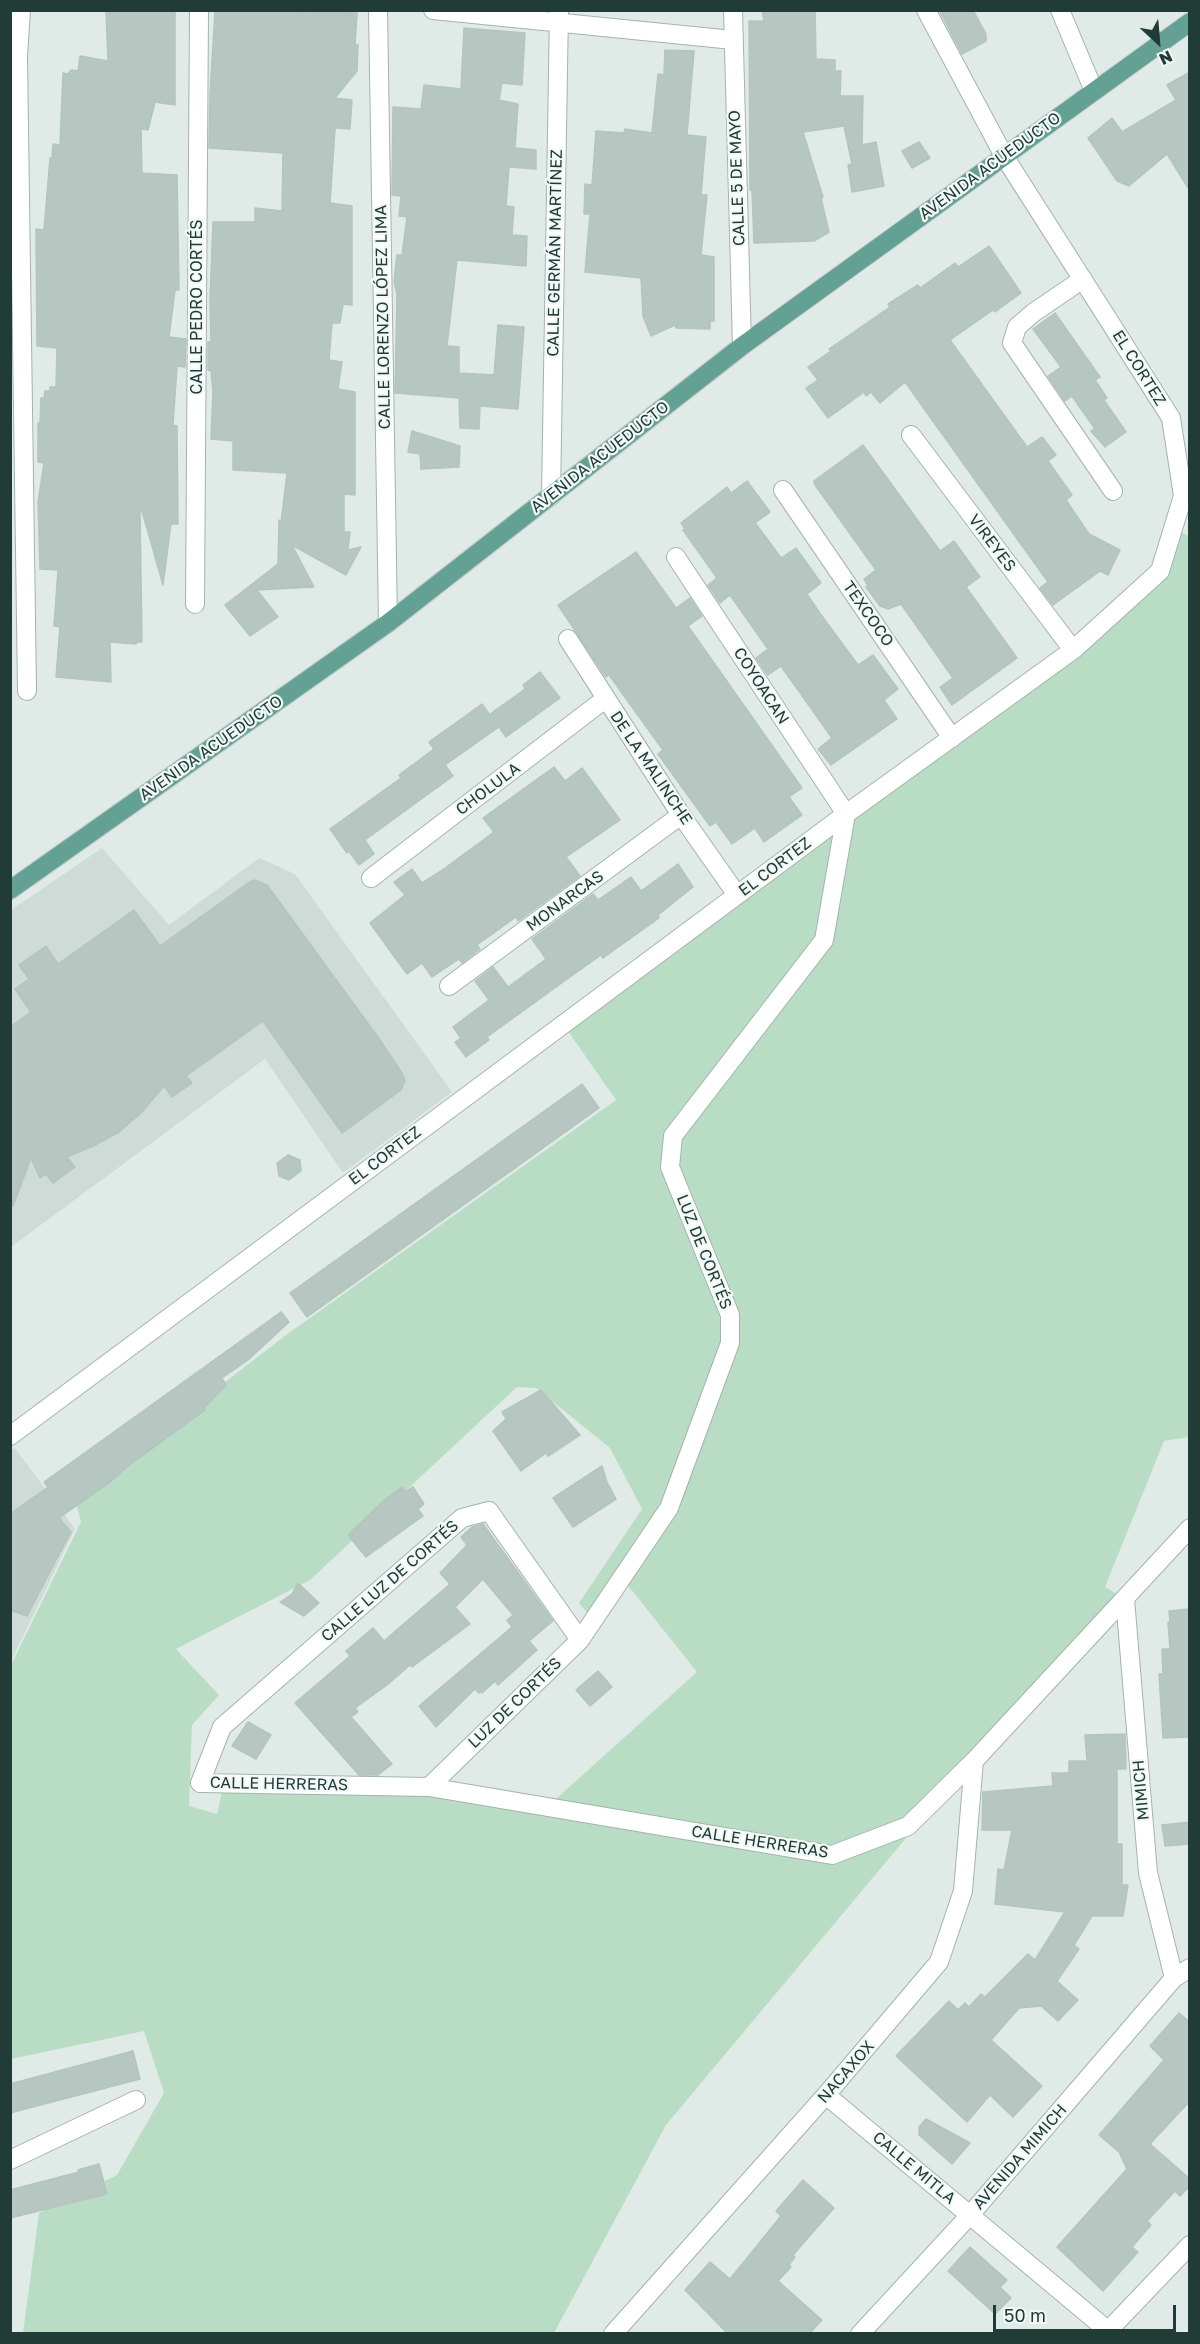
<!DOCTYPE html>
<meta charset="utf-8">
<style>
body{margin:0}
#map{position:relative;width:1200px;height:2344px;overflow:hidden;background:#e0ebe7;font-family:"Golos Text",sans-serif}
canvas{display:block}
.frame{position:absolute;inset:0;border:12px solid #213c36;pointer-events:none}
.north{position:absolute;left:1128px;top:12px;width:60px;height:60px;-webkit-text-stroke:4px #f1f8f5;paint-order:stroke;rotate:154deg;font-size:16px;font-weight:700;line-height:24px;text-align:center;color:#213c36}
.north::after{content:'';display:block;margin:auto;width:21px;height:27px;background:#213c36;clip-path:polygon(50% 0,100% 100%,50% 72%,0 100%)}
.scale{position:absolute;left:993px;top:2305px;width:183px;height:27px;box-sizing:border-box;border:3px solid #213c36;border-top:0;padding-left:8px;font-size:18px;line-height:21px;white-space:nowrap;color:#213c36;-webkit-text-stroke:4px #f1f8f5;paint-order:stroke}
</style>
<div id="map">
<canvas width="1200" height="2344"></canvas>
<div class="frame"></div>
<div class="north">N</div>
<div class="scale">50 m</div>
</div>
<script>
const ctx = document.querySelector('canvas').getContext('2d');
ctx.lineJoin = 'round';
function paint(path, color) { ctx.fillStyle = color; ctx.fill(path, 'evenodd'); }
const toPath = rows => new Path2D(rows.map(r => 'M' + r).join(''));
function strokePath(path, color, width, dash) { ctx.strokeStyle = color; ctx.lineWidth = width; ctx.lineCap = dash ? 'butt' : 'round'; ctx.setLineDash(dash || []); ctx.stroke(path); }
function drawText(font, color, halo, rows, align = 'center') {
  ctx.font = font + ' "Golos Text",sans-serif'; ctx.lineWidth = 4.5; ctx.setLineDash([]); ctx.textBaseline = 'middle'; ctx.strokeStyle = halo; ctx.fillStyle = color; for (const [text, x, y, turn = 0] of rows) {
    ctx.save(); ctx.translate(x, y); ctx.rotate((+turn || 0) * Math.PI / 180); ctx.textAlign = isNaN(turn) ? turn : align; if (halo) ctx.strokeText(text, 0, 0); ctx.fillText(text, 0, 0); ctx.restore();
  }
}
const built = toPath([
 [102,848,169,925,259,858,295,874,452,1092,343,1173,265,1059,11,1247,11,910],
 [15,1448,75,1529,11,1661,10,1451]
]);
const green = toPath([
 [1173,528,1189,536,1189,1437,1164,1441,1105,1587,1125,1599,952,1783,666,2125,554,2333,23,2333,39,2213,117,2175,164,2093,144,2031,11,2059,10,1667,81,1522,75,1498,286,1335,616,1100,563,1024,952,738,1160,571],
 [517,1387,536,1388,610,1448,642,1509,579,1603,593,1620,622,1578,697,1672,547,1807,429,1787,224,1783,217,1814,189,1806,192,1725,219,1695,176,1649,310,1580]
]);
const building = toPath([
 [106,10,175,10,175,105,155,102,148,130,141,129,142,173,177,175,179,290,175,290,169,337,186,339,185,367,177,366,173,425,177,426,178,524,171,524,163,585,142,511,140,511,142,642,137,642,136,644,110,642,111,682,56,677,60,627,54,626,58,570,40,569,38,502,44,463,38,462,38,423,40,424,41,398,44,398,45,391,50,391,50,387,56,387,57,348,37,346,36,229,44,230,50,158,52,158,53,144,60,145,63,73,68,74,71,70,78,71,80,56,108,61,106,10],
 [215,10,357,13,355,45,358,45,357,71,335,98,352,100,350,129,335,128,330,203,352,206,352,305,343,304,340,323,332,323,329,360,342,362,338,389,355,392,355,495,344,494,344,532,350,532,348,550,361,547,346,575,292,545,314,587,257,590,278,617,250,636,225,605,278,564,279,520,281,523,287,473,233,470,233,441,211,439,213,391,211,371,208,370,208,342,211,342,210,300,213,222,255,222,255,208,282,211,283,153,209,148,210,96,215,10],
 [762,10,815,10,816,59,835,60,835,71,841,71,840,96,863,96,862,145,876,142,884,186,852,192,848,165,852,164,844,126,803,132,823,197,821,198,829,232,814,241,754,243,752,190,750,190,749,21,764,21,762,10],
 [939,10,973,10,986,34,986,41,962,54,939,10],
 [464,28,525,33,522,85,502,83,499,100,518,104,515,148,536,150,536,169,509,167,506,206,514,207,512,235,527,236,526,266,457,260,447,346,459,347,459,373,494,375,498,325,524,327,518,409,480,406,479,429,460,428,459,398,395,393,397,294,394,281,397,255,402,255,407,217,399,216,401,196,392,195,393,107,421,109,424,85,461,89,464,28],
 [665,50,694,51,687,135,706,137,701,195,707,195,701,255,714,257,714,321,710,321,710,329,676,328,675,325,651,336,643,316,641,278,585,272,590,214,584,214,585,184,592,185,596,131,624,133,625,129,652,133,658,74,664,75,665,50],
 [1190,72,1190,191,1167,154,1129,186,1117,181,1088,138,1112,118,1122,132,1176,100,1167,85,1190,72],
 [919,142,930,158,912,168,902,151,919,142],
 [989,246,1021,293,995,312,993,310,950,340,1027,447,1042,437,1056,455,1048,461,1072,495,1066,500,1089,534,1120,550,1108,575,1100,571,1053,605,1040,588,1048,582,905,382,880,403,871,392,866,396,864,392,828,418,806,388,818,380,808,367,831,351,829,349,890,307,888,304,918,285,920,288,955,263,958,267,989,246],
 [1055,313,1100,377,1095,380,1107,398,1104,400,1126,432,1105,447,1091,431,1095,429,1072,396,1065,401,1048,376,1061,367,1033,329,1055,313],
 [412,431,460,446,459,467,421,469,420,454,408,452,412,431],
 [863,445,940,551,954,541,980,577,966,587,1017,658,952,705,940,687,953,678,901,604,888,609,880,606,866,587,868,586,864,579,876,570,815,485,814,481,863,445],
 [747,481,770,512,755,523,768,540,781,558,796,548,821,583,807,594,819,612,858,665,873,655,898,689,884,700,897,719,831,765,818,749,832,738,781,666,768,675,756,658,768,649,730,595,720,603,708,585,717,578,683,530,685,529,681,523,727,487,731,493,747,481],
 [636,552,676,608,690,598,702,616,688,626,802,788,789,797,802,815,764,842,755,828,732,844,716,822,710,826,658,754,663,750,609,675,606,677,558,605,636,552],
 [540,672,560,698,506,737,499,727,445,765,453,776,365,840,374,854,359,865,349,851,347,853,330,829,401,778,399,775,434,749,429,742,482,704,497,725,490,714,525,689,523,685,540,672],
 [554,767,565,781,582,768,620,820,566,857,580,876,518,921,516,917,477,945,480,949,462,963,459,959,432,977,422,963,407,974,370,923,405,895,394,882,412,869,422,883,441,871,494,832,483,818,554,767],
 [678,864,693,887,658,915,659,918,603,958,601,955,563,982,487,1037,489,1040,466,1057,455,1042,461,1038,453,1027,489,1000,475,981,493,967,508,987,546,959,532,939,593,894,598,900,631,877,641,891,678,864],
 [255,880,267,885,380,1040,402,1073,405,1081,401,1090,342,1133,263,1021,186,1076,192,1083,172,1097,164,1086,141,1113,119,1132,93,1146,67,1157,75,1167,53,1183,46,1174,40,1178,31,1158,13,1206,10,1206,10,1027,31,1012,15,989,29,979,19,965,46,946,58,964,134,910,160,946,248,883,255,880],
 [582,1084,599,1108,307,1317,290,1293,582,1084],
 [288,1155,300,1160,301,1171,289,1180,279,1176,277,1163,288,1155],
 [281,1312,289,1322,248,1360,222,1378,226,1385,204,1408,205,1410,127,1467,109,1483,59,1518,71,1532,54,1564,27,1616,10,1610,10,1514,48,1487,44,1482,281,1312],
 [541,1390,580,1435,548,1456,546,1453,521,1471,493,1431,506,1419,502,1412,541,1390],
 [602,1466,607,1482,616,1499,573,1527,553,1498,602,1466],
 [402,1487,405,1492,413,1487,424,1504,418,1509,423,1516,366,1557,348,1535,382,1502,402,1487],
 [483,1524,553,1621,529,1641,537,1650,498,1685,495,1681,482,1693,481,1691,479,1693,475,1689,436,1727,419,1706,512,1627,507,1620,513,1615,483,1579,455,1607,470,1624,412,1667,410,1665,387,1685,355,1708,358,1712,351,1717,392,1764,378,1775,359,1775,295,1703,350,1656,346,1651,373,1628,384,1641,450,1584,440,1573,467,1545,461,1537,472,1527,483,1524],
 [298,1583,319,1603,304,1616,280,1602,292,1594,298,1583],
 [1190,1609,1190,1737,1163,1738,1159,1674,1163,1674,1162,1649,1170,1649,1168,1622,1170,1622,1169,1611,1190,1609],
 [598,1671,612,1687,590,1706,576,1690,598,1671],
 [248,1722,271,1735,256,1759,232,1746,248,1722],
 [1125,1734,1126,1769,1117,1769,1117,1844,1122,1844,1122,1885,1128,1885,1123,1916,1092,1916,1074,1945,1079,1949,1057,1981,1078,2000,1058,2021,1041,2006,1019,2008,991,2040,1042,2086,1013,2117,990,2095,967,2122,896,2056,949,2001,958,2010,965,2003,969,2007,981,1994,985,1997,1028,1954,1035,1960,1065,1912,995,1904,998,1869,1004,1870,1012,1830,982,1830,983,1792,1053,1786,1052,1773,1069,1773,1069,1761,1087,1761,1085,1735,1125,1734],
 [1190,1822,1190,1844,1165,1846,1162,1825,1190,1822],
 [1179,2013,1190,2022,1189,2102,1150,2144,1190,2179,1190,2186,1180,2196,1175,2191,1147,2221,1151,2225,1132,2247,1138,2252,1103,2291,1057,2247,1127,2169,1119,2152,1099,2135,1164,2060,1150,2046,1179,2013],
 [133,2051,140,2079,10,2113,10,2084,133,2051],
 [926,2119,970,2143,952,2164,919,2135,919,2127,926,2119],
 [99,2164,107,2194,10,2218,10,2190,79,2172,78,2170,99,2164],
 [803,2180,834,2208,793,2255,795,2257,789,2265,791,2267,778,2281,822,2320,809,2334,728,2334,685,2290,710,2262,730,2279,781,2216,776,2211,803,2180],
 [970,2247,1007,2280,1000,2287,1011,2298,995,2314,948,2271,970,2247]
]);
const minor = toPath([
 [21,10,18,57,27,691],
 [378,10,388,623],
 [433,10,733,40],
 [733,10,742,346],
 [1060,10,1094,91],
 [1083,279,1033,313,1017,327,1012,343,1113,491],
 [911,435,1073,650],
 [783,490,952,738],
 [551,496,559,10],
 [195,604,199,10],
 [568,639,681,815,737,895],
 [371,878,605,699],
 [449,986,681,815],
 [10,1436,846,814,1073,650,1160,571,1183,496,1171,418,1004,156,926,10],
 [1125,1599,1148,1873,1174,1978],
 [580,1640,489,1511,462,1518,222,1727,200,1783,429,1787,832,1855,908,1826,974,1761,1190,1528],
 [429,1787,580,1640,669,1508,730,1343,730,1315,670,1167,673,1136,824,940,846,814,676,557],
 [826,2095,1112,2334],
 [10,2160,136,2100],
 [613,2334,826,2095,939,1962,963,1891,974,1761],
 [860,2334,970,2215,1174,1978,1190,1968],
 [1105,2334,1190,2245]
]);
const major = toPath([
 [10,890,388,623,742,346,1190,22]
]);
const streetNames = [
 ["AVENIDA ACUEDUCTO",990,166,-36],
 ["CALLE 5 DE MAYO",737,178,-92],
 ["CALLE GERMÁN MARTÍNEZ",555,253,-89],
 ["CALLE PEDRO CORTÉS",197,307,-90],
 ["CALLE LORENZO LÓPEZ LIMA",383,317,-91],
 ["EL CORTEZ",1139,368,58],
 ["AVENIDA ACUEDUCTO",600,457,-38],
 ["VIREYES",992,543,53],
 ["TEXCOCO",868,614,55],
 ["COYOACAN",761,686,57],
 ["AVENIDA ACUEDUCTO",211,748,-35],
 ["DE LA MALINCHE",651,768,56],
 ["CHOLULA",488,789,-37],
 ["EL CORTEZ",775,867,-37],
 ["MONARCAS",565,901,-36],
 ["EL CORTEZ",385,1156,-37],
 ["LUZ DE CORTÉS",704,1252,68],
 ["CALLE LUZ DE CORTÉS",390,1581,-41],
 ["LUZ DE CORTÉS",515,1703,-44],
 ["CALLE HERRERAS",279,1784,1],
 ["MIMICH",1141,1790,-95],
 ["CALLE HERRERAS",760,1842,9],
 ["NACAXOX",846,2072,-49],
 ["AVENIDA MIMICH",1020,2157,-49],
 ["CALLE MITLA",914,2168,40]
];
paint(built, '#cedbd6');
paint(green, '#b9ddc4');
paint(building, '#b6c6c0');
strokePath(building, '#b3c5be', 1.5);
strokePath(minor, '#a3b3ae', 20);
strokePath(major, '#c1c8c7', 20);
strokePath(minor, '#fff', 18);
strokePath(major, '#64a195', 18);
drawText('16px', '#213c36', '#f1f8f5', streetNames);
</script>
